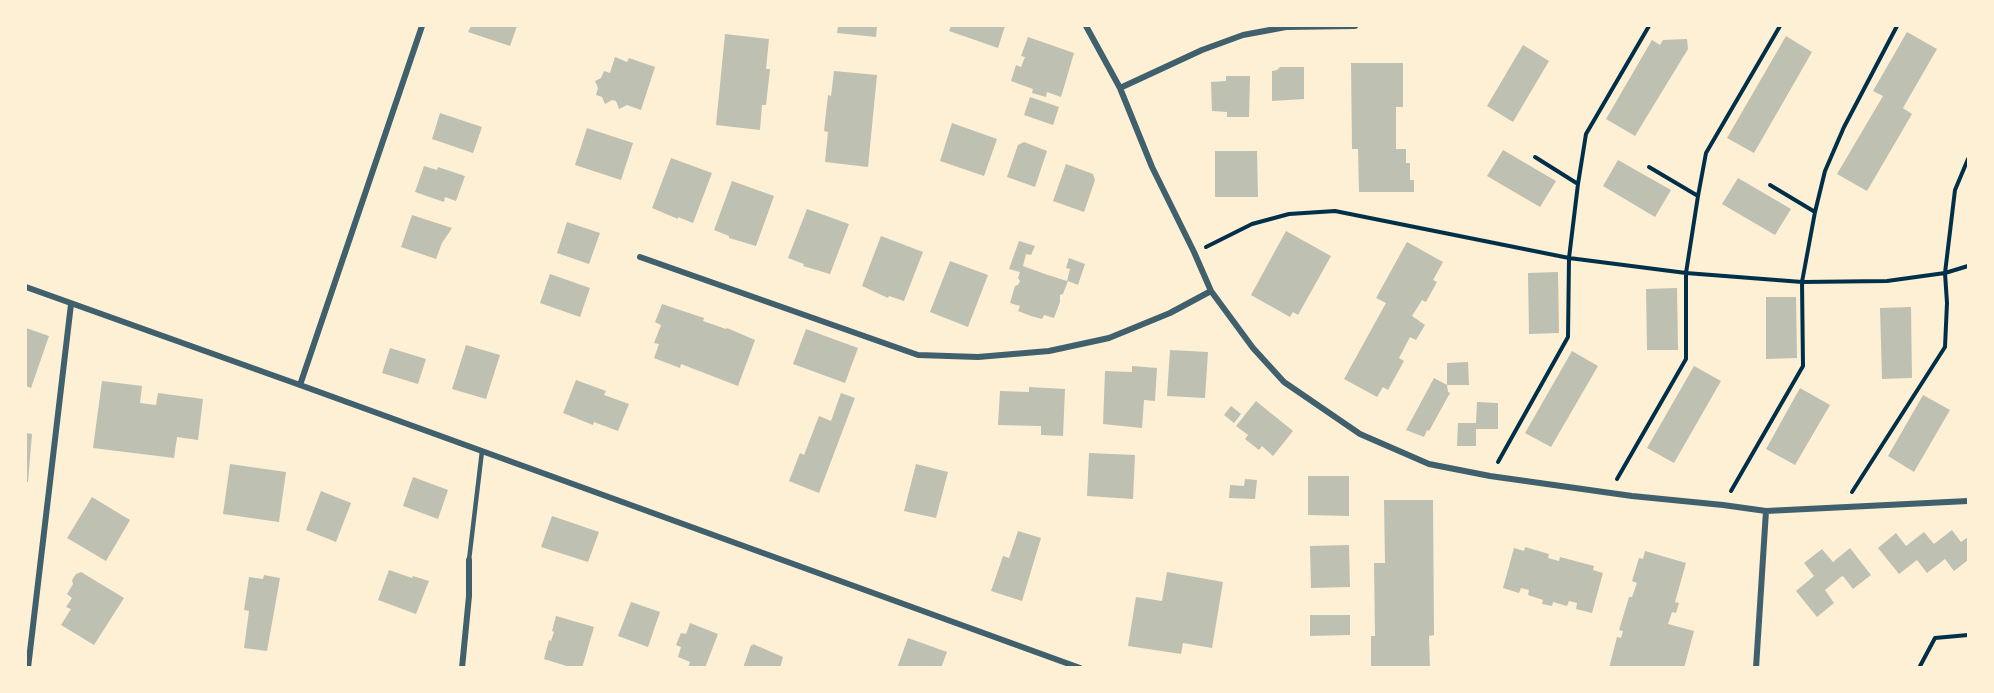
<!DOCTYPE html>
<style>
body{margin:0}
#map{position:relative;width:1994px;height:693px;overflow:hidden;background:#fdf0d5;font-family:"Alegreya Sans",sans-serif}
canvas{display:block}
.frame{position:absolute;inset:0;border:27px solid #fdf0d5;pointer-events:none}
</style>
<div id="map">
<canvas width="1994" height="693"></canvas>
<div class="frame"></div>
</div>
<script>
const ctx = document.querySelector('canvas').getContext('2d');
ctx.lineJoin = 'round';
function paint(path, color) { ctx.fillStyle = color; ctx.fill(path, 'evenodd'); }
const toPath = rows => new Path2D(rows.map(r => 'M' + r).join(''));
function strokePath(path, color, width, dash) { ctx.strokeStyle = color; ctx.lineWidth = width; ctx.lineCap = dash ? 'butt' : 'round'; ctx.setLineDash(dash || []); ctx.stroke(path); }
const building = toPath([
 [471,26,517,26,510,46,468,32],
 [838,26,877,26,876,37,837,33],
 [951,26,1005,26,998,48,949,31],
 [1907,32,1937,49,1903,108,1912,114,1867,191,1837,174,1883,96,1873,91],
 [725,34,769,39,766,69,770,69,766,105,762,105,760,130,716,125],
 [1786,36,1812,52,1754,153,1727,138],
 [1028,37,1074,53,1061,97,1047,92,1046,97,1032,93,1033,89,1011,81,1016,65,1021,67,1025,57,1021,56],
 [1687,39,1688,49,1635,136,1606,119,1652,40,1660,45,1663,40],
 [1523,45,1549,61,1513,122,1487,106],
 [615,57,627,62,629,58,655,67,641,110,627,105,619,109,616,101,612,100,605,104,602,97,596,95,598,88,595,81,601,78,604,71,610,73],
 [1351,63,1403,63,1403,107,1396,107,1396,149,1406,149,1406,163,1410,163,1410,180,1414,180,1414,192,1359,192,1358,149,1352,149],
 [1280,67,1304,67,1304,99,1272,101,1272,71,1277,70],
 [834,71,877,75,868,167,825,162,828,132,824,131,828,95,831,96],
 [1226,76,1250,76,1249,117,1227,117,1227,112,1212,111,1211,82,1226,81],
 [1030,97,1059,107,1053,125,1024,115],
 [440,113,482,127,473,153,432,139],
 [952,123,997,139,984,176,940,161],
 [587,128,633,143,621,180,575,165],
 [1024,142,1047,151,1035,187,1007,177,1018,145],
 [1503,150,1556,181,1540,207,1487,176],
 [1215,151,1257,151,1258,197,1215,197],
 [671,158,712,173,693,223,678,217,678,219,652,208],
 [1618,160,1671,190,1655,217,1603,186],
 [1066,164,1093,174,1095,180,1084,212,1053,201],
 [424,166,437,170,438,167,465,176,456,201,445,197,444,202,415,192],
 [1738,178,1791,209,1775,235,1722,204],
 [732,181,774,196,756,246,729,238,729,236,714,230],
 [807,209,849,224,830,274,803,266,804,264,788,258],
 [412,215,452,228,442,243,436,259,401,247],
 [567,222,600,233,589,264,557,253],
 [1286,231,1331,256,1298,315,1293,312,1290,317,1251,295],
 [881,236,923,252,904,301,889,296,888,298,862,286],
 [1019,241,1035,246,1031,255,1026,254,1023,266,1045,274,1067,281,1070,269,1066,268,1069,258,1085,264,1078,285,1068,281,1063,294,1060,295,1060,302,1054,318,1044,315,1042,319,1031,316,1018,311,1020,306,1010,303,1015,286,1018,285,1020,281,1018,278,1020,272,1009,269],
 [1407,242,1443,262,1433,280,1437,282,1426,302,1422,300,1412,316,1425,325,1416,340,1410,337,1399,358,1404,361,1388,390,1383,387,1377,397,1344,379,1386,303,1376,298],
 [950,261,988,275,968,327,930,312],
 [1558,272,1559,333,1529,334,1528,273],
 [550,274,590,288,580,317,540,303],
 [1677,288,1678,350,1647,350,1646,289],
 [1766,297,1796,297,1797,358,1766,359],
 [662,304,704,318,703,321,726,329,727,328,755,340,738,386,681,364,680,368,654,358,659,344,654,343,661,325,655,322],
 [1911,307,1912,378,1882,379,1880,308],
 [26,328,49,336,31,388,26,386],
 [806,329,858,348,845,383,793,364],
 [466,345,500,355,486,399,452,389],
 [390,348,426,359,418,384,382,373],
 [1170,350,1208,352,1205,398,1167,396],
 [1572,351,1598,366,1551,447,1525,433],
 [1468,362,1469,385,1447,385,1447,363],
 [1132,366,1157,368,1155,401,1144,400,1142,428,1103,424,1105,371,1132,372],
 [1694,366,1721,381,1674,463,1647,448],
 [1434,378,1447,385,1448,392,1450,393,1429,431,1427,430,1424,437,1406,430],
 [576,380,606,391,604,395,629,404,618,431,594,422,593,425,563,413],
 [102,381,142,386,140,403,156,405,158,393,203,399,198,440,177,437,174,458,93,448],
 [1029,387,1065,389,1063,436,1041,435,1041,426,998,425,1000,391,1029,392],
 [1800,388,1830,405,1795,465,1766,449],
 [841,393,855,398,819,493,789,481,800,453,804,455,819,416,831,421],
 [1923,395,1950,410,1914,472,1888,456],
 [1256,401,1293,431,1273,456,1262,446,1259,450,1245,439,1248,435,1236,426],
 [1477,402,1498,403,1498,429,1476,429,1476,446,1457,446,1458,423,1476,423],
 [1231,406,1241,414,1234,423,1224,415],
 [26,433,32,434,28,482,26,482],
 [1089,453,1135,455,1133,499,1087,496],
 [230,464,286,472,279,522,223,514],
 [916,464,948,472,936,518,904,511],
 [1308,476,1349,476,1349,516,1308,515],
 [413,477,448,490,438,519,403,506],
 [1245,479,1257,480,1255,499,1229,498,1230,485,1244,486],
 [321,491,351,503,336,542,306,530],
 [92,497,130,520,106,561,67,538],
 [1384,500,1433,500,1434,635,1429,636,1430,668,1371,668,1371,636,1375,636,1374,563,1385,563],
 [552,516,599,532,588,562,541,547],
 [1952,530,1961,542,1968,537,1968,560,1954,571,1945,559,1927,573,1917,560,1899,574,1878,548,1896,533,1906,546,1924,532,1934,544],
 [1018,531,1041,538,1022,601,991,591,1003,556,1009,558],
 [1349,545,1350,587,1311,588,1310,546],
 [1525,547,1549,554,1548,558,1559,561,1560,557,1594,566,1593,570,1603,573,1592,613,1576,609,1577,603,1569,601,1567,606,1553,602,1552,606,1542,604,1543,600,1528,595,1529,590,1521,588,1519,593,1503,588,1514,548,1524,551],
 [1850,548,1871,575,1853,589,1843,576,1841,577,1825,590,1834,603,1817,617,1796,591,1814,576,1804,563,1822,549,1833,562],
 [1645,551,1686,563,1675,602,1679,603,1676,613,1672,612,1668,624,1694,631,1684,668,1609,668,1617,637,1621,638,1623,631,1619,630,1629,597,1632,597,1637,583,1632,581,1639,558,1643,559],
 [389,570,412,578,413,576,429,581,416,614,378,600],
 [81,572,124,598,94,645,61,625,71,609,66,607,72,598,67,594,73,584,72,580,76,574],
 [1167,572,1223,582,1212,648,1183,643,1181,654,1128,646,1136,597,1162,601],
 [264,575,280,578,267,651,244,648,249,611,244,610,249,577,263,579],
 [631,602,660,612,648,647,618,636],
 [1310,615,1350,615,1350,635,1310,636],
 [556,616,594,627,582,668,573,668,544,659,549,640,551,641,554,632,552,631],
 [690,623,718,634,705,668,688,668,690,662,678,657,681,647,676,645,681,633,686,634],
 [908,638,947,652,941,668,897,668],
 [753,644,783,657,780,668,743,668,751,645,752,646]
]);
const path = toPath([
 [1578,184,1586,134,1649,26],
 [1698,196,1706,153,1780,26],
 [1815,212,1825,171,1844,127,1897,26],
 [1206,247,1252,224,1289,214,1335,211,1569,258,1686,273,1802,282,1887,281,1945,273,1968,266],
 [1498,462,1568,337,1569,258,1578,184,1535,157],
 [1617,479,1686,359,1686,273,1698,196,1649,167],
 [1731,491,1803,366,1802,282,1815,212,1770,185],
 [1852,492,1945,347,1947,303,1945,273,1955,190,1968,159],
 [1919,668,1935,638,1968,635]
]);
const service = toPath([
 [469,560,482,451]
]);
const minor = toPath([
 [1086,26,1120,88,1152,167,1194,252,1211,291,1253,348,1284,382,1360,434,1429,464,1490,476,1632,496,1723,505,1766,511,1968,501],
 [1120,88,1202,50,1243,35,1286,27,1355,26],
 [640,257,918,355,978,357,1049,351,1109,338,1170,313,1211,291],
 [26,287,300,385,1080,668],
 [300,385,422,26],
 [28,668,71,304],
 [462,668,469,596,469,560],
 [1756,668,1766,511]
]);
paint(building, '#bec0b2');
strokePath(path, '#003049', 4);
strokePath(service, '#3f606c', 4.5);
strokePath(minor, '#3f606c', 6);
</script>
